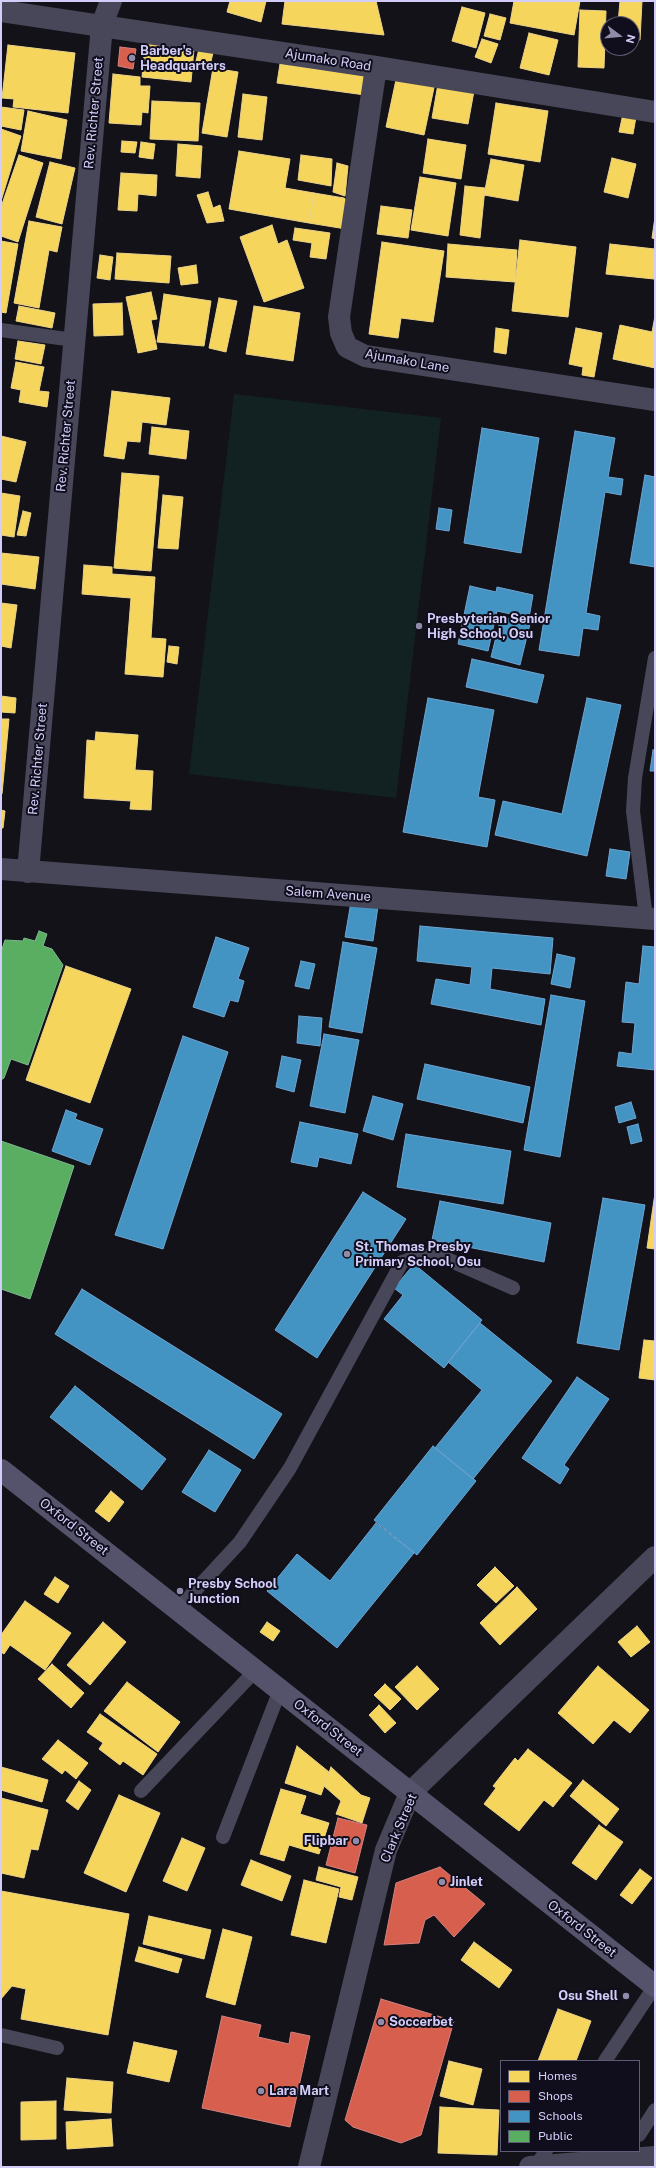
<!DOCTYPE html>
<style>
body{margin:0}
#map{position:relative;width:656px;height:2168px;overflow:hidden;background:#121218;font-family:"Public Sans",sans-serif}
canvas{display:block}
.frame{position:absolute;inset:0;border:2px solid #d3cef9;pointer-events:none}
.legend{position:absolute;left:500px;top:2060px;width:140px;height:92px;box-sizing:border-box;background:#100e1c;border:1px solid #5e5b74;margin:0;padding:5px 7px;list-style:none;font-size:12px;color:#d3cef9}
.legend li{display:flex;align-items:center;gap:8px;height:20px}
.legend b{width:20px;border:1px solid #5e5b74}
.north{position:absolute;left:600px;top:16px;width:40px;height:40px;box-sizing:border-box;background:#100e1c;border:1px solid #5e5b74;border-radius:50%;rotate:106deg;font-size:11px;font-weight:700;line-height:16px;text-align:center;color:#d3cef9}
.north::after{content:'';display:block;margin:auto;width:14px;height:18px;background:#8f8caa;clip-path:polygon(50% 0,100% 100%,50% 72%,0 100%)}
</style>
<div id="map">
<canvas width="656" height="2168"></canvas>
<div class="frame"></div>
<ul class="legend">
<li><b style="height:11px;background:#f6d55c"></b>Homes</li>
<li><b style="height:11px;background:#d6604d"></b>Shops</li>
<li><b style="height:11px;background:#4393c3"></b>Schools</li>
<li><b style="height:11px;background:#5aae61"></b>Public</li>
</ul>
<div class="north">N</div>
</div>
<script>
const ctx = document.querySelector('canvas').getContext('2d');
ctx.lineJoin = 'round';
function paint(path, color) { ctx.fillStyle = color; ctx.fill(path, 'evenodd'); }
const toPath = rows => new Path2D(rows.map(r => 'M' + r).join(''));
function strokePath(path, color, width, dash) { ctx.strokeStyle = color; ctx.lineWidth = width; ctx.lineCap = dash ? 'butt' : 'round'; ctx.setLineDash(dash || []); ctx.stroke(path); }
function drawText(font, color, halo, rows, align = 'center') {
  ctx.font = font + ' "Public Sans",sans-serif'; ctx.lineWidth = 4; ctx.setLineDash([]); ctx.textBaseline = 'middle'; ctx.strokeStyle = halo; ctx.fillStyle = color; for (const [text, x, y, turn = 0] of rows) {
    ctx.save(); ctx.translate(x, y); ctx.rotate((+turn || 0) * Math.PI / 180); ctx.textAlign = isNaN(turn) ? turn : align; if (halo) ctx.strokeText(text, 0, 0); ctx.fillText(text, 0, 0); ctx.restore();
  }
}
const green = toPath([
 [234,394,441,418,396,798,189,774]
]);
const homes = toPath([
 [230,1,266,1,261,22,227,12,230,1],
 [285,1,376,1,384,35,282,24,285,1],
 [514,1,580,1,574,35,510,23,514,1],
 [620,1,642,1,640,40,632,39,632,24,618,24,620,1],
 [462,7,485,13,476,48,452,41,462,7],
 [580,10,606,11,604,68,578,67,580,10],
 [490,14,506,18,500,40,484,36,490,14],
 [529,33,558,40,549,75,520,68,529,33],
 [482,39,498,44,491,63,475,57,482,39],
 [145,44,194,49,191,82,142,77,145,44],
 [8,45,75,53,68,113,13,107,14,99,2,98,8,45],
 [200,45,214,49,209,69,195,65,200,45],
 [280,64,368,76,365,95,277,83,280,64],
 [213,68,238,72,227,137,202,133,213,68],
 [113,74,140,77,140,86,150,86,148,113,142,112,141,125,109,123,113,74],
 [397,75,435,83,424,135,386,127,397,75],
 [438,84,474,91,468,124,432,118,438,84],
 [243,94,267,97,262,140,238,137,243,94],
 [152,101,200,103,198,141,150,139,152,101],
 [496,103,548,111,540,162,488,154,496,103],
 [1,107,24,110,21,130,1,126,1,107],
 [28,111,67,120,61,159,21,151,28,111],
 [623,114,636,117,633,134,619,132,623,114],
 [1,129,21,136,1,201,1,129],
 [428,139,466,145,461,179,423,173,428,139],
 [122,141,137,142,135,153,121,152,122,141],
 [141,142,155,144,153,159,139,157,141,142],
 [178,144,202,146,200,178,176,176,178,144],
 [239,151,290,159,285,188,314,193,309,223,229,209,239,151],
 [19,155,43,163,18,242,1,236,1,207,19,155],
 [301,155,332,159,331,186,298,180,301,155],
 [612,158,636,164,628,198,604,192,612,158],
 [491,159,524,165,518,201,484,195,491,159],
 [50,162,75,168,62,224,36,217,50,162],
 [337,163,348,166,345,196,333,192,337,163],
 [121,173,157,175,156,196,138,194,137,211,118,210,121,173],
 [420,177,456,183,448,236,411,230,420,177],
 [465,186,485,188,480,238,460,235,465,186],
 [208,192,213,208,220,205,224,221,207,223,197,195,208,192],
 [314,193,344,198,350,203,346,229,309,223,314,193],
 [381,206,412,210,408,238,377,234,381,206],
 [655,217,655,239,652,238,655,217],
 [29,221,62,227,57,252,49,250,39,308,14,303,29,221],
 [272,225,278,244,287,240,304,288,264,302,240,237,272,225],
 [295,228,330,233,326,259,310,257,312,243,293,240,295,228],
 [520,240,576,247,568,317,512,311,520,240],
 [1,241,18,244,6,313,1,312,1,241],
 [382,242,444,251,433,322,401,318,398,338,369,334,382,242],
 [448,244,517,250,515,282,446,277,448,244],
 [610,244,655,249,654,279,606,274,610,244],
 [117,253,171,256,169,283,115,279,117,253],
 [100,255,113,257,110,280,97,278,100,255],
 [196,265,198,283,181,285,178,268,196,265],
 [151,292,157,319,151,320,157,349,138,353,126,297,151,292],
 [164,294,211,301,204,346,157,342,164,294],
 [219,298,237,301,226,352,209,348,219,298],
 [122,303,123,335,94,336,93,304,122,303],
 [19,306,55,313,52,328,16,321,19,306],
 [254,306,300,313,293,361,246,354,254,306],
 [655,316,655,368,613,359,620,325,652,332,655,316],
 [496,328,509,330,506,354,494,352,496,328],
 [576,328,602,333,594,377,582,375,583,367,569,364,576,328],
 [18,341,45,345,41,364,15,359,18,341],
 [16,362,44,367,39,391,49,392,47,407,19,402,21,390,11,388,16,362],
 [112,391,170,398,166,425,142,422,140,442,127,441,124,459,104,456,112,391],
 [152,427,189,431,186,459,149,454,152,427],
 [1,436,26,442,16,482,1,479,1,436],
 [122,473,159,476,151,571,114,568,122,473],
 [1,493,20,496,14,537,1,535,1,493],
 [163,495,183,497,178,549,158,548,163,495],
 [23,511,31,513,26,536,17,535,23,511],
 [1,553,39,557,35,589,1,584,1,553],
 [84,565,112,567,112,574,155,577,151,638,166,639,163,677,125,674,131,598,82,594,84,565],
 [1,603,17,605,11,648,1,646,1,603],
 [169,646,179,647,177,664,167,662,169,646],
 [1,696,16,698,15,713,1,712,1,696],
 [1,719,9,719,2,794,1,794,1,719],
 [96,732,138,735,135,770,153,771,151,810,130,809,131,801,84,798,87,740,95,741,96,732],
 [1,810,5,811,3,828,1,828,1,810],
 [66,966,131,989,90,1103,26,1080,66,966],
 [655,1193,655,1249,647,1248,655,1193],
 [644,1340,655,1341,655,1380,639,1378,644,1340],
 [111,1491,124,1502,109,1522,95,1511,111,1491],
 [495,1567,514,1586,496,1603,477,1585,495,1567],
 [55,1577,69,1586,58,1603,44,1594,55,1577],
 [517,1587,537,1609,500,1645,480,1623,517,1587],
 [25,1601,71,1633,45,1670,10,1645,4,1654,1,1652,1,1635,25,1601],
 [103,1622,126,1642,90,1685,67,1665,103,1622],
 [267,1622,280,1631,273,1641,260,1632,267,1622],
 [637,1626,650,1642,631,1657,618,1642,637,1626],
 [52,1664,84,1693,71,1708,38,1679,52,1664],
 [417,1666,439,1689,417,1710,395,1687,417,1666],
 [598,1666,649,1710,630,1733,614,1720,593,1744,558,1713,598,1666],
 [127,1682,180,1722,158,1752,104,1711,127,1682],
 [385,1684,401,1699,390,1710,374,1695,385,1684],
 [379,1705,396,1723,385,1733,369,1715,379,1705],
 [100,1714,157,1754,143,1775,123,1761,120,1765,99,1749,103,1743,87,1732,100,1714],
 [58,1740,88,1763,76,1779,65,1770,62,1774,42,1759,58,1740],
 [297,1746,329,1772,321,1795,285,1783,297,1746],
 [528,1749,572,1783,553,1807,544,1800,519,1831,484,1804,496,1788,493,1786,515,1758,518,1761,528,1749],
 [1,1767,48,1780,42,1802,1,1790,1,1767],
 [331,1767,361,1795,370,1798,362,1823,336,1814,341,1801,324,1786,331,1767],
 [583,1780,619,1809,606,1826,570,1796,583,1780],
 [79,1781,91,1790,78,1810,66,1801,79,1781],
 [281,1789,306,1796,300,1814,329,1823,319,1854,289,1845,284,1861,260,1854,281,1789],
 [119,1795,160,1813,126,1892,84,1873,119,1795],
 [1,1798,48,1810,38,1850,31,1849,24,1878,1,1873,1,1798],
 [599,1825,623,1842,596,1880,572,1863,599,1825],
 [182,1838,205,1848,187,1891,163,1881,182,1838],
 [251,1860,291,1876,282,1901,241,1885,251,1860],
 [319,1867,358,1877,352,1900,339,1897,341,1887,316,1880,319,1867],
 [640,1869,652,1878,632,1904,620,1895,640,1869],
 [304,1880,339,1889,326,1943,291,1935,304,1880],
 [1,1891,129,1914,108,2035,21,2019,26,1989,12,1986,1,1999,1,1891],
 [149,1916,211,1930,204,1959,143,1944,149,1916],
 [223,1929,252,1937,235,2005,206,1997,223,1929],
 [474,1942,512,1970,499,1988,461,1960,474,1942],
 [139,1947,182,1959,178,1973,135,1961,139,1947],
 [558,2009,591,2021,576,2061,538,2061,558,2009],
 [134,2042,177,2051,169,2082,127,2073,134,2042],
 [449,2061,482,2069,473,2105,440,2096,449,2061],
 [67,2078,113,2082,111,2113,64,2110,67,2078],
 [56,2101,56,2139,21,2140,21,2102,56,2101],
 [440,2107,499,2110,497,2155,438,2153,440,2107],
 [111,2119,113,2146,67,2149,66,2122,111,2119]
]);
const shops = toPath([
 [120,47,136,49,133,69,118,66,120,47],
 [338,1818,367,1825,355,1873,326,1865,338,1818],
 [440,1867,485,1904,454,1937,434,1915,425,1920,419,1943,384,1945,396,1883,440,1867],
 [381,1999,454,2021,421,2135,401,2143,353,2127,345,2120,381,1999],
 [222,2016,261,2025,258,2037,289,2044,291,2032,310,2036,290,2127,202,2108,222,2016]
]);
const schools = toPath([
 [482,428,539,438,521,553,464,543,482,428],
 [575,431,615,438,608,477,623,479,621,495,605,492,586,613,600,616,598,630,583,628,579,656,539,650,575,431],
 [645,475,655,477,655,567,630,563,645,475],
 [439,508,452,510,449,531,436,529,439,508],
 [470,586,496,592,497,587,533,595,529,618,497,611,488,651,458,644,470,586],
 [501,617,530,624,520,665,491,657,501,617],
 [472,659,544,675,537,703,466,687,472,659],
 [428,698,494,710,478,797,495,800,487,847,403,832,428,698],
 [587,698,621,705,587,856,495,835,503,801,562,814,587,698],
 [653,750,655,750,655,771,650,771,653,750],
 [610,849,630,852,626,879,606,876,610,849],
 [351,902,378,906,373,941,345,937,351,902],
 [420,926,553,938,550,974,492,968,490,989,545,999,541,1025,431,1004,436,979,470,985,472,967,417,961,420,926],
 [216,937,249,948,238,979,244,981,238,1002,230,1000,224,1017,193,1007,216,937],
 [343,942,377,948,362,1033,329,1027,343,942],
 [643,946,655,947,655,1070,617,1066,619,1052,632,1054,635,1023,622,1022,626,982,639,984,643,946],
 [557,954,575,958,570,988,551,984,557,954],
 [301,961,315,964,309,989,295,986,301,961],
 [551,995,585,1001,560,1157,524,1150,551,995],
 [299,1016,322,1018,320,1046,297,1043,299,1016],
 [324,1034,359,1040,345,1113,310,1106,324,1034],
 [183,1036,228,1052,163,1249,115,1235,183,1036],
 [282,1056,301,1060,294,1092,276,1087,282,1056],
 [425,1064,530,1087,523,1123,417,1099,425,1064],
 [373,1096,403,1104,393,1140,363,1131,373,1096],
 [631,1102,636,1118,619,1123,615,1107,631,1102],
 [66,1110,77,1114,75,1119,103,1129,90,1165,52,1151,66,1110],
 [300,1122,358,1134,351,1164,319,1157,317,1167,291,1162,300,1122],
 [638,1124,642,1141,631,1144,627,1127,638,1124],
 [406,1134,511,1151,503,1204,397,1187,406,1134],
 [363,1192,406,1219,317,1358,275,1330,363,1192],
 [603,1198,645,1205,619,1350,577,1343,603,1198],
 [440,1201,551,1223,544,1262,432,1240,440,1201],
 [414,1264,482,1320,444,1368,384,1319,403,1295,394,1288,414,1264],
 [82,1289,282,1414,254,1459,55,1334,82,1289],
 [480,1323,552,1381,473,1479,435,1448,482,1390,448,1362,480,1323],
 [577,1377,609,1399,564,1465,569,1469,560,1484,522,1458,577,1377],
 [75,1386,166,1459,142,1490,50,1417,75,1386],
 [433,1446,476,1481,417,1555,374,1520,433,1446],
 [209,1450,241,1470,215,1512,182,1492,209,1450],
 [376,1523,414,1553,337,1648,267,1591,297,1554,330,1581,376,1523]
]);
const public = toPath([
 [39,931,47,934,43,946,52,949,63,965,28,1065,11,1059,4,1078,1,1080,1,952,5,940,23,941,24,938,35,941,39,931],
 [1,1141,74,1166,30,1299,1,1289,1,1141]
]);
const lane = toPath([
 [1,330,74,340],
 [646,918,633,811,635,778,655,658],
 [178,1609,240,1542,290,1468,402,1262,422,1255,449,1260,513,1288],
 [141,1791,256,1670],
 [223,1837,280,1690],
 [1,2035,57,2048],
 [605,2061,655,1986],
 [639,2135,655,2110],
 [536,2166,546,2151]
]);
const street = toPath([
 [1,11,376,67,655,112],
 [376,67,339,317,341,333,347,347,365,356,655,400],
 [1,869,655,919],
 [28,872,102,25,111,1],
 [309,2167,386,1850,410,1793,655,1557],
 [530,2167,655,2157]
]);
const secondary = toPath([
 [1,1470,655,1986]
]);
const markers = [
 [132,58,4,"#8f8caa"],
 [419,626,4,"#8f8caa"],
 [347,1254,4,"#8f8caa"],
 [180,1591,4,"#8f8caa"],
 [356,1841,4,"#8f8caa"],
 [442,1882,4,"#8f8caa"],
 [626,1996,4,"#8f8caa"],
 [381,2022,4,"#8f8caa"],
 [261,2091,4,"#8f8caa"]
];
const poiNames = [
 ["Barber's",140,51],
 ["Headquarters",140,66],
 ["Presbyterian Senior",427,619],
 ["High School, Osu",427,634],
 ["St. Thomas Presby",355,1247],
 ["Primary School, Osu",355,1262],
 ["Presby School",188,1584],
 ["Junction",188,1599],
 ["Flipbar",348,1841,"right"],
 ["Jinlet",450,1882],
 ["Osu Shell",618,1996,"right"],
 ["Soccerbet",389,2022],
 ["Lara Mart",269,2091]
];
const streetNames = [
 ["Ajumako Road",328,60,9],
 ["Rev. Richter Street",94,113,-85],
 ["Ajumako Lane",407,361,10],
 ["Rev. Richter Street",66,436,-85],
 ["Rev. Richter Street",38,759,-85],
 ["Salem Avenue",328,894,4],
 ["Oxford Street",74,1527,38],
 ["Oxford Street",328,1728,38],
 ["Clark Street",399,1828,-67],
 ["Oxford Street",582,1929,38]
];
paint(green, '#122223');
paint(homes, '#f6d55c');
strokePath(homes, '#ecd38b', 1);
paint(shops, '#d6604d');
strokePath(shops, '#d58181', 1);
paint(schools, '#4393c3');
strokePath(schools, '#6ea5d3', 1);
paint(public, '#5aae61');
strokePath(public, '#7eb88f', 1);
strokePath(lane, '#484759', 14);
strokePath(street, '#484759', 22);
strokePath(secondary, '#54536b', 22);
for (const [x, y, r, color] of markers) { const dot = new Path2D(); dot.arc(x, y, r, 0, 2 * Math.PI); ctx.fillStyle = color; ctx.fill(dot); strokePath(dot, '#100e1c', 1.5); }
drawText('bold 13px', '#d3cef9', '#100e1c', poiNames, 'left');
drawText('13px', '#d3cef9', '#100e1c', streetNames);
</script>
